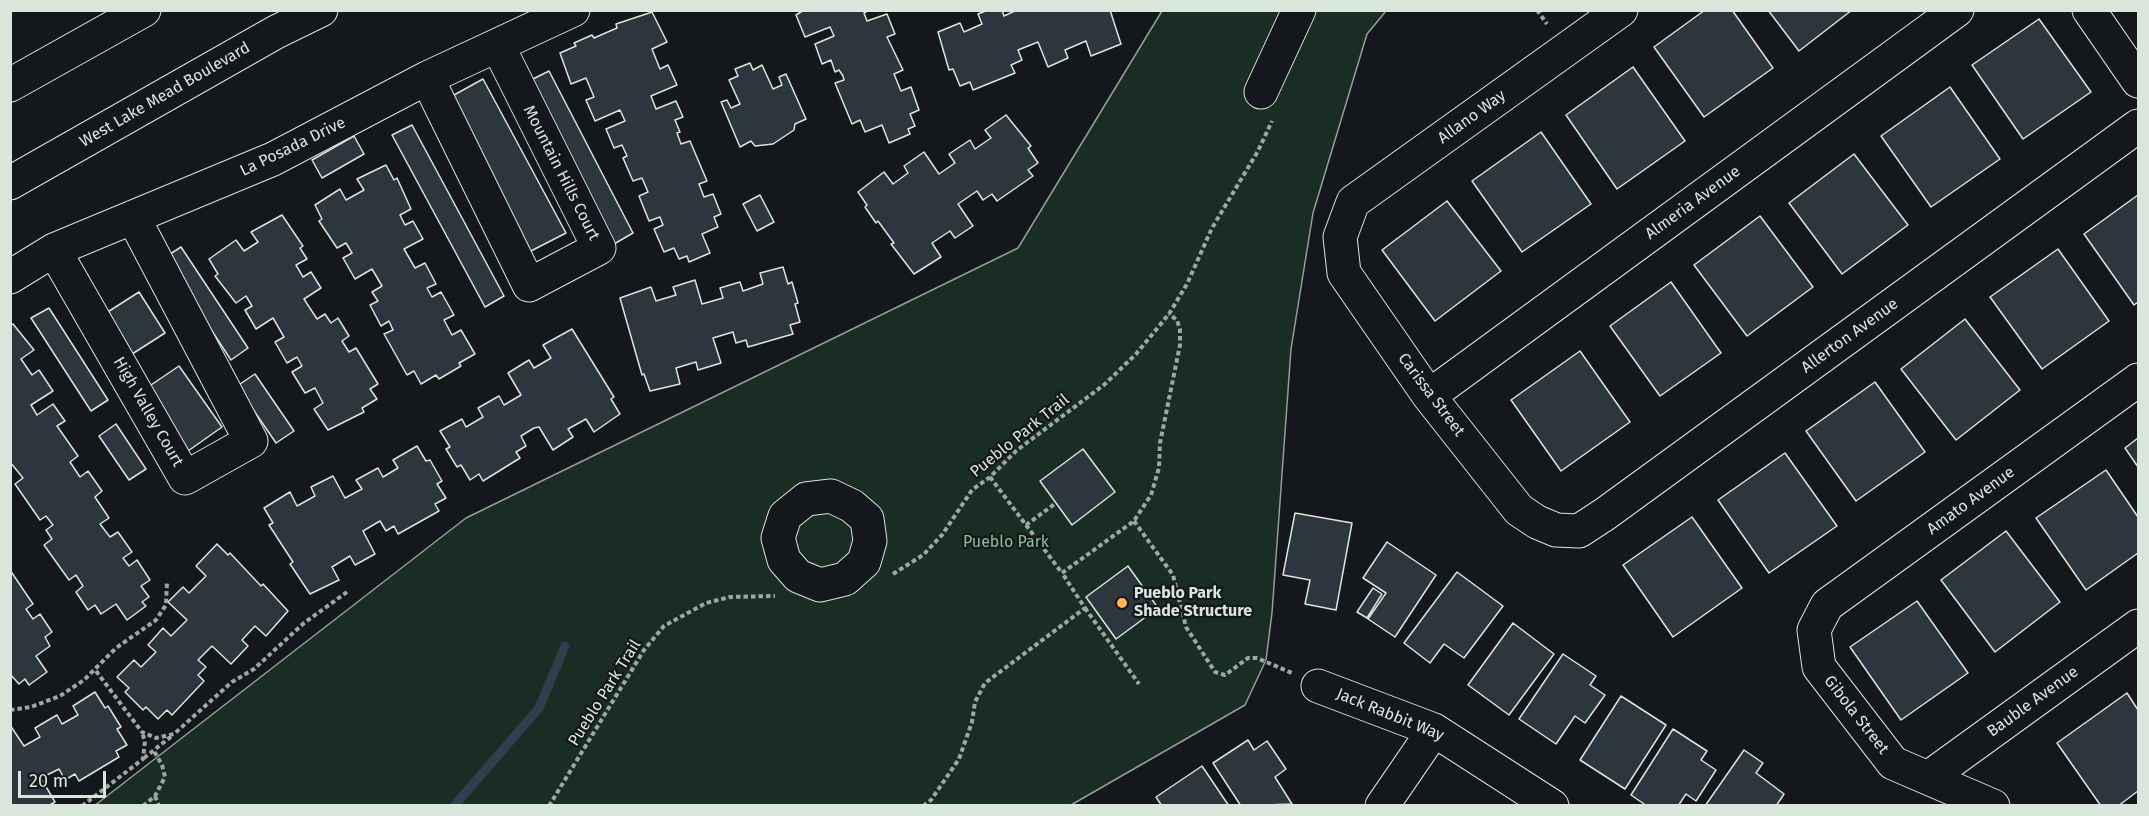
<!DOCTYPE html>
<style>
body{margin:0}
#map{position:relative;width:2149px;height:816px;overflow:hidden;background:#14181c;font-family:"Fira Sans",sans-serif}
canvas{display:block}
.frame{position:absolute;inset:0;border:12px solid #d8e6dc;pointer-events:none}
.scale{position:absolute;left:18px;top:771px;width:88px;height:27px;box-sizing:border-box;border:3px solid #d8e6dc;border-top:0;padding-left:8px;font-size:18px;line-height:21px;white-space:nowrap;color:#d8e6dc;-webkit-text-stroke:4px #14181c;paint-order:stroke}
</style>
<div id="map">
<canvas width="2149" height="816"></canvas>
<div class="frame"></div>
<div class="scale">20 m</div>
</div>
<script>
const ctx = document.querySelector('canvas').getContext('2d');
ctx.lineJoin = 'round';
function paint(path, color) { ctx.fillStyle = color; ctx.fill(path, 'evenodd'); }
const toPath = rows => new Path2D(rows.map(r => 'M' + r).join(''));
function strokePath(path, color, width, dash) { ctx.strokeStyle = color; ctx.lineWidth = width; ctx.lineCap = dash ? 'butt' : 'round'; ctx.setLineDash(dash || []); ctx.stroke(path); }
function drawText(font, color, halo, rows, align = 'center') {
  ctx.font = font + ' "Fira Sans",sans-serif'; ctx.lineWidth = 4.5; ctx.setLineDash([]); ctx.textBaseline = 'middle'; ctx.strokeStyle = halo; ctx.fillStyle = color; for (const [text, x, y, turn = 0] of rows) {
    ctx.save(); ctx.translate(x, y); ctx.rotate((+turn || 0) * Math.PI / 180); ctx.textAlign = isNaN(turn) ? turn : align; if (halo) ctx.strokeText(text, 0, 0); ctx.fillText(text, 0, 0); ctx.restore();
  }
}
const green = toPath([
 [1162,11,1386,11,1367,34,1313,213,1291,349,1272,613,1266,660,1245,705,1071,805,94,806,466,518,1018,248,1162,11]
]);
const stream = toPath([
 [454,806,539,708,565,646]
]);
const building = toPath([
 [869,10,864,13,867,21,887,14,895,34,887,37,903,70,894,74,901,91,911,87,919,110,910,114,915,126,908,129,910,134,889,143,882,125,865,132,860,120,852,124,835,83,844,80,843,76,839,70,835,72,831,60,822,64,815,44,834,36,830,27,805,37,796,15,804,10,869,10],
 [988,10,1002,10,1004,16,1017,10,1110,10,1121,44,1091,56,1086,41,1065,50,1068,58,1048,67,1038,42,1018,50,1022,60,1011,65,1015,73,973,90,970,82,960,86,953,69,949,70,938,32,960,23,964,32,982,24,978,14,988,10],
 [1705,10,1732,10,1773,68,1704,117,1654,47,1705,10],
 [1768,10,1852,10,1799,51,1768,10],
 [652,12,667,42,652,49,660,69,668,65,677,85,651,96,656,109,676,101,683,117,675,120,680,132,677,133,681,144,690,141,707,181,699,184,704,197,713,194,721,214,714,217,718,227,702,234,710,253,689,262,687,256,679,259,674,248,664,252,654,229,663,225,660,217,649,221,639,196,648,192,642,178,633,181,623,158,627,156,622,145,614,148,606,129,625,121,620,110,595,121,586,100,594,97,586,78,571,84,560,53,576,46,574,43,592,35,594,38,617,28,616,24,652,12],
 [2039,19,2091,92,2023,139,1972,65,2039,19],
 [750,63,753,70,762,65,773,89,782,85,779,77,786,74,806,119,795,124,794,130,773,144,755,146,751,141,740,147,721,102,727,100,731,108,740,104,729,80,738,76,735,69,750,63],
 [1633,67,1685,141,1617,189,1566,115,1633,67],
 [549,71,633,233,614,244,529,81,549,71],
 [483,79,566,233,527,253,445,100,483,79],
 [1950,87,2000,159,1931,207,1881,136,1950,87],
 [1006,115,1031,146,1028,148,1038,163,1028,170,1033,176,997,201,992,194,983,200,977,191,958,204,973,226,955,238,950,231,932,243,941,257,914,274,891,244,894,243,878,221,876,223,865,207,867,205,858,192,884,172,893,184,908,173,904,166,924,152,939,174,955,163,949,154,970,140,975,149,991,138,985,130,1006,115],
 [412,125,504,296,485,307,392,135,412,125],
 [1541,132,1591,204,1522,252,1472,181,1541,132],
 [354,136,364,154,322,178,312,160,354,136],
 [1854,154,1908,225,1842,274,1789,203,1854,154],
 [386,165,394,180,397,178,411,209,400,215,405,225,413,221,423,239,404,249,415,268,425,263,436,284,427,288,432,297,441,292,454,315,444,320,452,335,461,330,475,354,459,363,461,366,439,379,436,375,421,384,414,371,407,375,384,334,393,330,389,321,381,326,370,305,378,301,372,292,382,286,372,269,355,279,343,258,352,253,346,243,337,248,319,221,322,219,315,205,340,189,346,200,364,190,357,179,386,165],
 [760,195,774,222,757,231,743,204,760,195],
 [2138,195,2138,302,2134,305,2084,234,2138,195],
 [1447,201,1501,271,1435,321,1382,250,1447,201],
 [282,215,303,246,300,248,307,259,296,265,303,277,311,272,321,288,304,299,317,319,325,314,331,323,338,318,349,336,342,341,349,352,356,348,378,384,370,389,377,399,362,408,364,412,328,430,314,409,323,403,315,388,305,393,292,372,302,366,297,357,287,363,275,342,284,337,273,318,256,329,245,310,252,306,246,296,236,303,215,276,218,274,209,259,236,240,244,251,258,242,251,232,282,215],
 [1760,216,1813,287,1747,336,1694,265,1760,216],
 [181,247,248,348,231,360,164,258,181,247],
 [2058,249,2109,321,2042,369,1990,297,2058,249],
 [783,267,788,284,792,282,798,303,795,304,800,322,790,325,793,334,748,347,746,340,736,343,733,332,713,338,721,363,698,370,696,362,676,368,680,384,650,391,644,374,642,375,620,298,651,287,656,301,676,295,673,287,695,280,702,304,723,298,720,288,740,282,743,291,763,284,760,273,783,267],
 [1671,282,1721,353,1660,396,1610,326,1671,282],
 [139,292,165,333,129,356,103,315,139,292],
 [49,308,108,400,91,411,31,318,49,308],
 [1965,319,2020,390,1956,440,1901,369,1965,319],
 [13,324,34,350,21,359,32,375,39,370,53,391,31,405,37,415,53,404,65,421,57,426,78,456,70,462,80,477,88,471,102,491,95,497,109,518,100,524,110,537,118,532,132,552,123,558,129,566,137,560,150,580,141,586,149,597,142,602,146,606,127,620,116,604,101,614,95,605,88,610,76,592,83,586,76,575,69,580,44,545,52,539,46,530,53,525,46,516,40,520,15,484,23,478,10,462,10,326,13,324],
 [572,329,614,397,611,399,620,414,594,432,586,419,568,429,573,437,553,450,539,427,534,428,521,436,526,446,516,452,520,458,483,481,479,474,470,480,461,465,457,467,446,449,450,447,440,431,462,419,466,427,483,417,478,408,499,396,504,405,521,395,508,373,529,360,534,368,551,358,543,345,572,329],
 [1580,351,1630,422,1561,471,1511,400,1580,351],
 [179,366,222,427,188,451,145,389,179,366],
 [255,374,294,431,276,443,237,386,255,374],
 [1875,382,1925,452,1856,501,1806,431,1875,382],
 [116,424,146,469,129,480,99,436,116,424],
 [2138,438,2138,467,2125,448,2138,438],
 [417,446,426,461,430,460,442,481,437,484,446,498,435,504,439,511,398,534,394,526,386,531,380,521,363,531,375,554,355,565,350,556,332,567,339,580,310,594,290,564,293,562,269,525,273,523,264,508,290,492,297,506,315,496,311,487,333,476,345,498,362,489,356,480,378,468,383,477,398,468,393,460,417,446],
 [1083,449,1115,492,1072,525,1040,481,1083,449],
 [1785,453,1837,526,1769,573,1718,500,1785,453],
 [2106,470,2138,517,2138,553,2086,590,2036,518,2106,470],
 [1295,513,1352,523,1336,610,1305,604,1310,580,1283,575,1295,513],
 [1692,517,1742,588,1673,637,1623,565,1692,517],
 [2006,531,2060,602,1995,652,1941,580,2006,531],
 [1387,542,1436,575,1395,637,1368,619,1386,593,1363,578,1387,542],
 [217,544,228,555,230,553,261,586,263,584,288,611,266,636,255,626,242,640,248,646,231,664,212,646,198,660,206,667,198,675,204,681,172,715,167,710,158,719,146,707,143,710,125,692,129,688,117,677,134,660,141,667,156,652,148,645,163,628,171,636,187,620,168,602,183,587,189,593,206,576,196,566,217,544],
 [1128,566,1158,608,1116,639,1086,597,1128,566],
 [10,570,33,604,26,609,33,619,40,614,52,632,45,637,50,646,36,656,47,672,29,685,25,679,19,684,10,674,10,570],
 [1457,572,1503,606,1464,658,1444,644,1430,663,1404,643,1457,572],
 [1373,588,1382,594,1367,618,1357,612,1373,588],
 [1917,601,1968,673,1901,720,1850,647,1917,601],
 [1513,623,1554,654,1509,715,1468,685,1513,623],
 [1563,654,1596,676,1590,685,1605,695,1585,723,1575,716,1556,744,1519,719,1563,654],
 [95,692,105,708,108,706,121,727,117,729,127,745,116,751,119,757,79,781,75,774,65,780,59,769,41,778,55,802,48,806,10,806,10,725,24,746,40,737,35,728,57,715,62,724,78,715,73,706,95,692],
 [2127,693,2138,710,2138,791,2118,806,2101,806,2057,743,2127,693],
 [1621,696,1666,725,1625,789,1580,760,1621,696],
 [1673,729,1707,751,1701,760,1716,770,1696,801,1686,794,1678,806,1647,806,1631,795,1673,729],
 [1248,740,1254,750,1267,741,1286,769,1275,777,1292,804,1241,806,1213,763,1248,740],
 [1744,750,1763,763,1756,773,1784,794,1776,806,1705,806,1744,750],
 [1202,766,1229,806,1162,806,1156,797,1202,766]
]);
const path = toPath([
 [1537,10,1547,24],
 [990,477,1062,573],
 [1134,521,1173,575,1186,627,1215,672,1225,675,1248,658,1257,658,1292,673],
 [1026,525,1056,503],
 [893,574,923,555,942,535,972,490,990,477,1016,451,1105,384,1136,354,1169,314,1187,284,1212,228,1258,151,1272,121],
 [1085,608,1139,684],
 [96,671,142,732,156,738,174,734,232,682,254,669,304,623,347,592],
 [10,710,31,707,60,696,84,680,116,648,156,620,166,605,167,582],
 [144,758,173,735],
 [155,796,159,806],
 [82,806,143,759,145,741,142,733],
 [143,806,155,796,165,777,162,765,154,751],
 [549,806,644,650,664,626,706,603,730,597,775,596],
 [923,806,931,800,959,759,972,722,975,702,985,683,1085,608,1062,573,1134,521,1151,495,1159,468,1160,443,1180,345,1180,330,1177,320,1169,314]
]);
const minor = toPath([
 [1621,10,1353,202,1340,237,1344,273,1429,396,1519,510,1537,522,1556,530,1579,531,1605,514,2138,126],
 [2089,10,2138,81],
 [427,78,529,285,599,248,498,46],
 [1261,92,1299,10],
 [54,250,185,478,251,441,133,217],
 [10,277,54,250,273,159,427,78,573,10],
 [1429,396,1957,10],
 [831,496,852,506,867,519,870,541,864,562,845,579,820,585,798,576,784,560,778,538,785,516,806,499,831,496],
 [1318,686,1434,730,1552,806],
 [1928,778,2138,626],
 [1382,806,1434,730],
 [1993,806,1893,763,1819,667,1814,630,1827,605,2138,380]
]);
const major = toPath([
 [10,85,144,10],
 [10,183,276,32,321,10]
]);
const markers = [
 [1122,603,6,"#ffb74d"]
];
const streetNames = [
 ["West Lake Mead Boulevard",165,95,-30],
 ["Allano Way",1472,117,-36],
 ["La Posada Drive",293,147,-26],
 ["Mountain Hills Court",561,173,63],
 ["Almeria Avenue",1693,203,-36],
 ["Allerton Avenue",1850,336,-36],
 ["Carissa Street",1431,395,53],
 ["High Valley Court",148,412,60],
 ["Pueblo Park Trail",1020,436,-39],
 ["Amato Avenue",1971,501,-36],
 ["Pueblo Park Trail",605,693,-58],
 ["Bauble Avenue",2033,702,-36],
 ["Jack Rabbit Way",1390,715,22],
 ["Gibola Street",1856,715,52]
];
const parkNames = [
 ["Pueblo Park",1006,543]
];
const poiNames = [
 ["Pueblo Park",1134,594],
 ["Shade Structure",1134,612]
];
paint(green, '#1a2d24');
strokePath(green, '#939e99', 1.5);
strokePath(stream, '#2f3f4d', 9);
paint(building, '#2c363c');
strokePath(building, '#d8e6dc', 1.5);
strokePath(minor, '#d8e6dc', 35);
strokePath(major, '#d8e6dc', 35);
strokePath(path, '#9da8a2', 4, [4.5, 3]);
strokePath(minor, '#14181c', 33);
strokePath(major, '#14181c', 33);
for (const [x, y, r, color] of markers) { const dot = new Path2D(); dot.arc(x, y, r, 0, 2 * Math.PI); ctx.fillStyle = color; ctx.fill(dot); strokePath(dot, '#14181c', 2); }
drawText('16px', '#d8e6dc', '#14181c', streetNames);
drawText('16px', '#8ac095', '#14181c', parkNames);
drawText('bold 16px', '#d8e6dc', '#14181c', poiNames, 'left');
</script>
